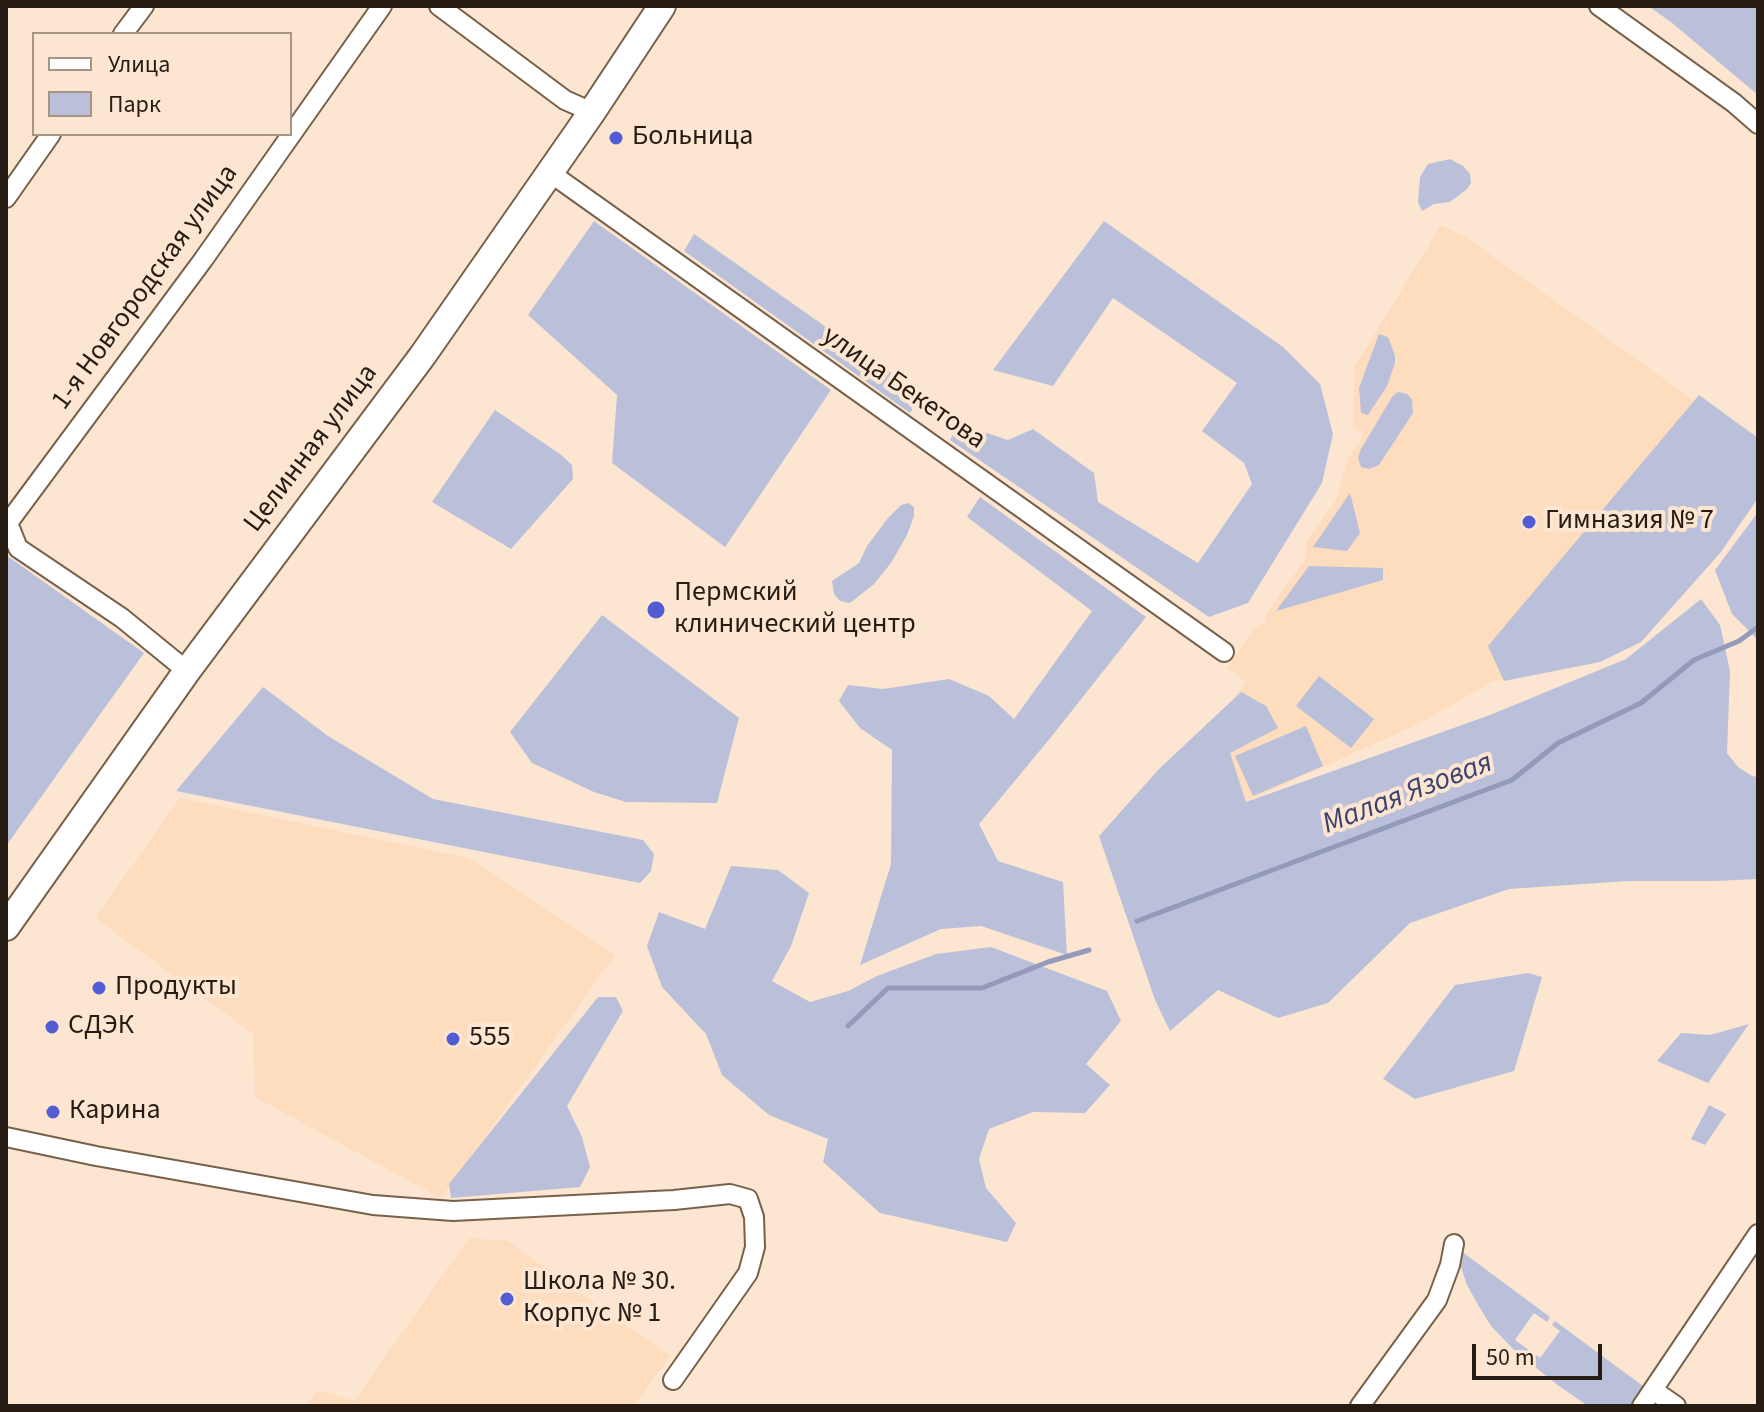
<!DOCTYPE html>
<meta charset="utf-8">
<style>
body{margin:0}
#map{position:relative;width:1764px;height:1412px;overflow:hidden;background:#fce6d1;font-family:"Source Sans 3",sans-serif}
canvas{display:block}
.frame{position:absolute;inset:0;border:8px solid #261c13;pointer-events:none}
.legend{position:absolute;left:32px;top:32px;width:260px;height:104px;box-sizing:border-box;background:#fce6d1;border:2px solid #a69585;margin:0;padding:10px 14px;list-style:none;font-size:24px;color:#261c13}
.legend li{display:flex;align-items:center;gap:16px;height:40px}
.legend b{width:40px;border:2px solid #a69585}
.scale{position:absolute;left:1472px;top:1344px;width:130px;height:36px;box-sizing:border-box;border:4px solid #261c13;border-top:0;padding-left:10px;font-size:24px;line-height:28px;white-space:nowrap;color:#261c13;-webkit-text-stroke:6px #fce6d1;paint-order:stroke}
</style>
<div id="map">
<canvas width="1764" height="1412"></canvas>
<div class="frame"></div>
<ul class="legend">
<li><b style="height:10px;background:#fff"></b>Улица</li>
<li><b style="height:22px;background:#bac0d9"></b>Парк</li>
</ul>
<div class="scale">50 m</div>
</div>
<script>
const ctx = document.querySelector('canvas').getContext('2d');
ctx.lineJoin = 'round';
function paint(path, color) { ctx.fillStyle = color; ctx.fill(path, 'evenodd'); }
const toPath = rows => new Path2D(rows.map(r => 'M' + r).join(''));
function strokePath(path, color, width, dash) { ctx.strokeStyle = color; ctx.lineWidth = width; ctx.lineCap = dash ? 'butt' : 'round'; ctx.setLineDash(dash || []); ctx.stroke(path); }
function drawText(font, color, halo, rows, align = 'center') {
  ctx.font = font + ' "Source Sans 3",sans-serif'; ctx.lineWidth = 8; ctx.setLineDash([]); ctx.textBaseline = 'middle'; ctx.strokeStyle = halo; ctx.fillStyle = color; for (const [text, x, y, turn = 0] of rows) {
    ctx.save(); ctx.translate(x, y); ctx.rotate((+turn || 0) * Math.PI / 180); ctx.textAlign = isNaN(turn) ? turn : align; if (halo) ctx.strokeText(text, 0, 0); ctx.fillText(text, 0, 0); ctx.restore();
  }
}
const built = toPath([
 [1441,225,1467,238,1758,446,1641,641,1628,649,1492,682,1414,726,1239,805,1196,751,1246,682,1227,668,1257,626,1267,622,1265,615,1306,558,1306,543,1336,500,1348,459,1364,434,1353,427,1355,366],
 [180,798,468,858,615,955,441,1198,255,1097,253,1034,95,918],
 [469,1238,507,1241,670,1356,634,1406,307,1406,318,1390,354,1401]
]);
const green = toPath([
 [1648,6,1758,6,1758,95,1671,22],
 [1450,159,1463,166,1470,174,1471,183,1467,189,1450,202,1434,204,1422,211,1418,202,1420,177,1428,164],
 [594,221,831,390,725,547,612,463,617,395,528,315],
 [1104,221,1283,347,1320,384,1333,434,1322,483,1248,603,1209,617,950,440,959,424,1008,440,1033,429,1094,473,1098,502,1198,563,1252,484,1244,463,1202,431,1237,383,1113,298,1053,386,993,370],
 [694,234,921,394,910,413,684,251],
 [1379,334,1388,337,1395,356,1395,363,1387,386,1368,415,1361,413,1359,388],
 [1398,392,1407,394,1412,399,1413,413,1379,465,1369,469,1361,467,1358,458,1361,449,1392,397],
 [1699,395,1758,438,1758,498,1721,552,1641,642,1600,662,1504,681,1488,646],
 [495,410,560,454,572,465,573,479,511,549,432,502],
 [1350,493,1360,533,1347,551,1313,547],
 [980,497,1146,617,1052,736,979,824,998,861,1063,882,1067,955,981,926,941,929,860,965,891,864,892,750,860,728,839,701,848,685,883,689,949,679,989,696,1014,719,1092,611,967,517],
 [908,503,914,507,914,516,907,535,891,563,874,584,850,603,840,601,834,594,832,581,859,563,867,546,888,518,901,505],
 [1758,512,1758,640,1732,614,1715,570],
 [6,555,144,653,6,846],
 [1309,566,1383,568,1383,580,1276,611],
 [1701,599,1720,625,1730,671,1727,753,1738,767,1752,776,1758,777,1757,879,1716,881,1628,881,1509,889,1410,923,1328,1003,1278,1018,1218,990,1170,1031,1155,1000,1099,836,1159,769,1241,692,1266,706,1278,728,1230,753,1246,802,1490,715,1626,659],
 [602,615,739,718,717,803,626,802,594,792,532,763,510,732],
 [1319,676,1374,719,1351,748,1296,706],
 [263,687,328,736,433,799,643,840,654,854,651,871,640,883,176,791],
 [1306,726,1323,766,1253,796,1235,756],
 [731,866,778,870,809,893,791,946,772,981,810,1002,848,991,877,976,936,954,991,947,1107,991,1121,1021,1086,1064,1110,1085,1085,1113,1033,1112,989,1129,979,1159,986,1188,1016,1223,1007,1242,880,1213,823,1162,828,1139,769,1115,722,1075,706,1034,662,987,647,946,659,912,705,929],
 [1528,973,1542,977,1514,1071,1415,1099,1383,1079,1455,985],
 [598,997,616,997,623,1011,567,1106,582,1137,590,1167,580,1187,451,1198,449,1184],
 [1749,1024,1708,1083,1657,1061,1681,1033,1710,1035],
 [1709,1105,1726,1114,1705,1145,1691,1139],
 [1461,1251,1550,1317,1547,1322,1534,1313,1515,1340,1540,1358,1560,1331,1552,1325,1555,1321,1647,1389,1635,1406,1588,1406,1559,1386,1516,1352,1491,1326,1477,1303,1467,1285,1461,1267,1459,1256]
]);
const stream = toPath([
 [1137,921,1512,780,1558,743,1641,703,1694,660,1739,641,1758,627],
 [848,1026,888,988,982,988,1048,962,1089,950]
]);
const minor = toPath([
 [439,6,565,100,592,112],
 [1599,6,1734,103,1758,124],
 [123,34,144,6],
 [549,172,1224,652],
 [6,198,51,134],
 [6,518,18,548,122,618,187,671],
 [8,523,203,260,382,6],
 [6,1137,96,1156,373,1205,453,1211,674,1200,730,1194,748,1199,754,1217,755,1247,748,1273,673,1380],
 [1653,1390,1676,1406],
 [1360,1406,1437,1300,1450,1265,1454,1244],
 [1642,1406,1758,1234]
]);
const secondary = toPath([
 [6,927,187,671,423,355,592,112,662,6]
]);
const markers = [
 [616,138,8,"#535dd3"],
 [1529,522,8,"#535dd3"],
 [656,610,10,"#535dd3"],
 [99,988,8,"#535dd3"],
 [52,1027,8,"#535dd3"],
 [453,1039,8,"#535dd3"],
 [53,1112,8,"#535dd3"],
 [507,1299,8,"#535dd3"]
];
const poiNames = [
 ["Больница",632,138],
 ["Гимназия № 7",1545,522],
 ["Пермский",674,594],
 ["клинический центр",674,626],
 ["Продукты",115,988],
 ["СДЭК",68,1027],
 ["555",469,1039],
 ["Карина",69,1112],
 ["Школа № 30.",523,1283],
 ["Корпус № 1",523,1315]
];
const streetNames = [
 ["1-я Новгородская улица",146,288,-54],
 ["улица Бекетова",903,389,35],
 ["Целинная улица",312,449,-53]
];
const waterNames = [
 ["Малая Язовая",1408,795,-21]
];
paint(built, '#fdddbd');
paint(green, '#bac0d9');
strokePath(stream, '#939aba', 5);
strokePath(minor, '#78614a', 22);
strokePath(secondary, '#78614a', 30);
strokePath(minor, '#fff', 18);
strokePath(secondary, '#fff', 26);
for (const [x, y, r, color] of markers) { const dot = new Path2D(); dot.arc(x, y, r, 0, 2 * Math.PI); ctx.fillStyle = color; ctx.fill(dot); strokePath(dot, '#fce6d1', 3); }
drawText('28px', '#261c13', '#fce6d1', poiNames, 'left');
drawText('28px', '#261c13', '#fce6d1', streetNames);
drawText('italic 30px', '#3a4270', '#fce6d1', waterNames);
</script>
